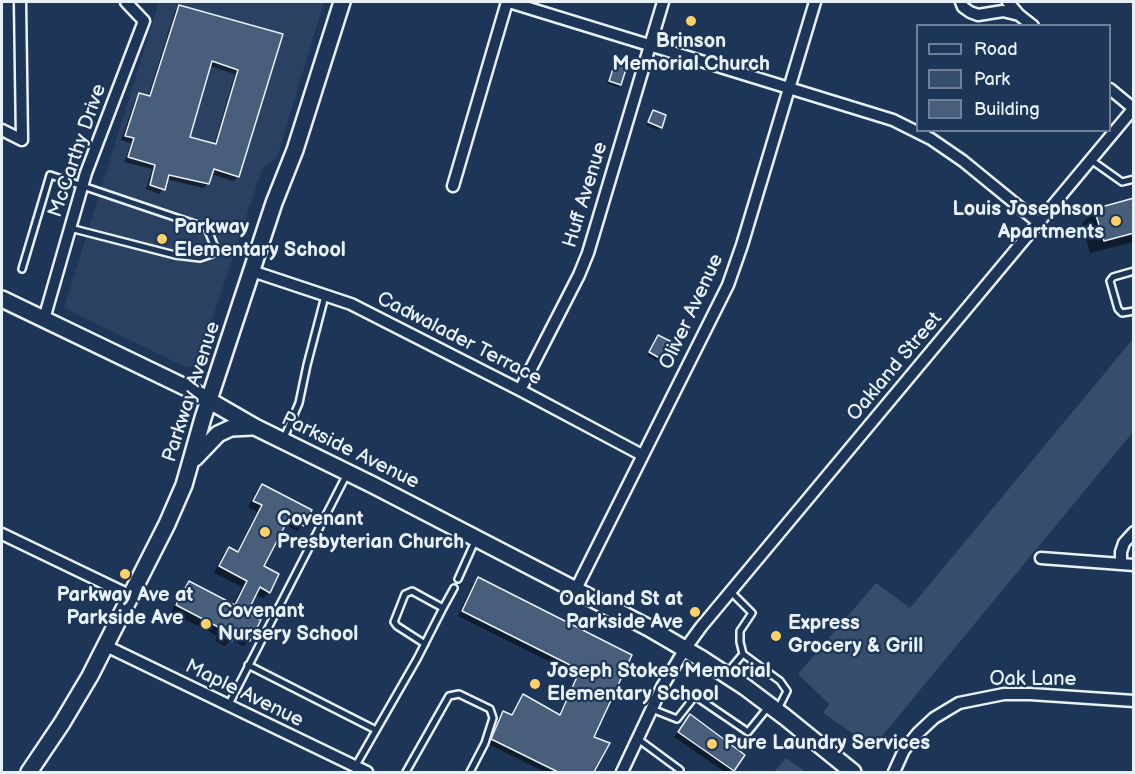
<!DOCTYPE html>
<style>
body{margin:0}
#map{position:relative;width:1135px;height:774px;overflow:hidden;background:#1d3557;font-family:"Balsamiq Sans",sans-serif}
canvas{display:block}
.frame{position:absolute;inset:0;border:3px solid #e8f1f8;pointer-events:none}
.legend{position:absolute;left:916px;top:24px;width:195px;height:108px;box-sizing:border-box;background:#1d3557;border:2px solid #6e8097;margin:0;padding:8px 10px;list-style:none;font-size:18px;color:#e8f1f8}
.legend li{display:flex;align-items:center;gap:12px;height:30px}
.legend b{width:30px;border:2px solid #6e8097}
</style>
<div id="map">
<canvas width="1135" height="774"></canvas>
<div class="frame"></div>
<ul class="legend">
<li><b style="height:8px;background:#1d3557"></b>Road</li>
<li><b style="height:16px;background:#374d6c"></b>Park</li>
<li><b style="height:16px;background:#495e7a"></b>Building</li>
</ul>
</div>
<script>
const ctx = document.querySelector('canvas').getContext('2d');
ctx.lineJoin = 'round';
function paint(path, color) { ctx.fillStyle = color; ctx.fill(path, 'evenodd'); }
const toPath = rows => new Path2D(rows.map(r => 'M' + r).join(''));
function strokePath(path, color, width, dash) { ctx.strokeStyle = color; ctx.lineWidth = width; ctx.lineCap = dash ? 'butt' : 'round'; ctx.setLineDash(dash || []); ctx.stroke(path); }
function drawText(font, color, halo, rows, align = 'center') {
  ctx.font = font + ' "Balsamiq Sans",sans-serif'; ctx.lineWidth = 4.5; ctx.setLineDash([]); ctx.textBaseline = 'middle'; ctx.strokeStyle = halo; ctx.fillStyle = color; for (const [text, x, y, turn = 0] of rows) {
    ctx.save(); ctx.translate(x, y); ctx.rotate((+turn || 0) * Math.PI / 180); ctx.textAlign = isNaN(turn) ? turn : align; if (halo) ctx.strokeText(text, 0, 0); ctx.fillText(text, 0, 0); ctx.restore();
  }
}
const built = toPath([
 [159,2,324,2,277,158,262,169,196,368,183,366,64,308]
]);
const green = toPath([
 [1133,339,1133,432,873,747,823,713,829,704,798,674,876,583,910,608],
 [786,758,806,772,774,772]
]);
const shadow = toPath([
 [179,7,281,35,238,177,233,181,211,174,208,184,203,188,166,179,163,189,159,194,146,189,152,169,124,162,131,143,121,140,135,100,140,95,148,97,175,11],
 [209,66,235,74,214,145,188,138],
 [615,64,620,84,617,87,607,83,612,66],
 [653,112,661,127,658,130,646,125],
 [1134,200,1134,242,1090,253,1082,224,1095,210],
 [658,337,662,359,659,362,647,355],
 [262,486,303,525,297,531,284,524,262,567,269,592,263,598,255,594,245,613,249,640,243,646,231,640,225,646,215,641,217,636,171,612,183,589,189,583,233,605,242,587,214,573,223,555,229,549,236,553,257,512,248,507,256,492],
 [478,579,630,656,592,737,608,744,593,772,545,772,488,744,499,717,503,713,510,716,523,696,558,716,577,675,458,616,473,584],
 [686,720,743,756,730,772,725,772,674,737]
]);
const building = toPath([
 [179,5,283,34,239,177,214,169,209,184,169,175,165,190,150,185,155,165,128,157,134,138,125,136,139,93,150,96,179,5],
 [212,61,238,70,216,144,190,137,212,61],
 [615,62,627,66,621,85,609,81,615,62],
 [653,110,666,115,662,128,648,122,653,110],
 [1134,198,1134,233,1104,241,1094,209,1134,198],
 [658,335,672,342,663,360,649,352,658,335],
 [262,484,312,510,304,526,289,518,264,566,279,574,270,593,260,587,247,613,261,620,250,641,236,633,232,641,220,634,222,629,176,605,189,581,235,605,247,581,219,566,229,547,238,552,262,505,253,501,262,484],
 [478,577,632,655,594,737,610,743,594,772,558,772,491,739,503,711,512,715,523,694,560,715,580,670,462,611,478,577],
 [690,714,745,755,734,771,678,732,690,714]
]);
const lane = toPath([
 [1091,160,1122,182,1134,179],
 [22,269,50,175,207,228,214,245,212,254,200,258,175,255,70,228],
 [1134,271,1113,277,1110,281,1118,309,1122,313,1134,311],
 [284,438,299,403,307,365,325,296],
 [458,579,476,539],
 [443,608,454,588],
 [743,654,780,681,787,691,778,709],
 [248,665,376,730],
 [727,673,743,654,740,642,740,631,752,613,731,592],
 [228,706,347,474],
 [652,709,677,719,695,696,748,732,769,706],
 [638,739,680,770],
 [355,767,417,659,443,608,412,591,405,594,394,622,397,626,425,644],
 [406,772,449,696,459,694,490,709,493,718,485,743,470,772]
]);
const street = toPath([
 [509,2,893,120,931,139,963,161,1039,223],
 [961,2,963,7,970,12,978,15,1003,11,1019,15,1008,2],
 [1019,15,1033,26],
 [1110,89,1133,108],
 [2,130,22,140,20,2],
 [453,186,507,2],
 [252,271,351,304,520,390,642,455],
 [44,319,86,173,144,21,126,2],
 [520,390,579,275,588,253,663,2],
 [2,534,131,596],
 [1041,558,1134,565],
 [1121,564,1121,552,1124,543,1134,532],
 [576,589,728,285,742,245,815,2],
 [106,646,367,772],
 [622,772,662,687,685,649,701,627,1134,108],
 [894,772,904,750,918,733,934,718,959,703,1004,694,1030,694,1134,701]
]);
const secondary = toPath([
 [2,299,191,390,255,427,373,485,649,628,702,659,745,687,785,717,853,772],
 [195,458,218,434,231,428,252,427],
 [29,772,62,723,90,676,167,524,184,485,203,418,274,203,295,150,342,2]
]);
const markers = [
 [691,21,6,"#ffd166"],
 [1116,221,6,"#ffd166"],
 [162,239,6,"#ffd166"],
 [265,532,6,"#ffd166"],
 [125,574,6,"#ffd166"],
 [695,612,6,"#ffd166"],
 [206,624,6,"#ffd166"],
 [776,636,6,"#ffd166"],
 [535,684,6,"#ffd166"],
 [712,744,6,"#ffd166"]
];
const poiNames = [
 ["Brinson",691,42,"center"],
 ["Memorial Church",691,65,"center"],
 ["Louis Josephson",1104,210,"right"],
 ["Apartments",1104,233,"right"],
 ["Parkway",174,228],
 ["Elementary School",174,251],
 ["Covenant",277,520],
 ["Presbyterian Church",277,543],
 ["Parkway Ave at",125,596,"center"],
 ["Parkside Ave",125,619,"center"],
 ["Oakland St at",683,600,"right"],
 ["Parkside Ave",683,623,"right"],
 ["Covenant",218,612],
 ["Nursery School",218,635],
 ["Express",788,624],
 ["Grocery & Grill",788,647],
 ["Joseph Stokes Memorial",547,672],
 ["Elementary School",547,695],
 ["Pure Laundry Services",724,744]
];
const streetNames = [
 ["McCarthy Drive",78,151,-71],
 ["Huff Avenue",586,195,-73],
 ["Oliver Avenue",692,312,-65],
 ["Cadwalader Terrace",459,339,27],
 ["Oakland Street",895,367,-50],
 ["Parkway Avenue",192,392,-72],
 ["Parkside Avenue",350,451,26],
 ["Oak Lane",1033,680],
 ["Maple Avenue",244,694,26]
];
paint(built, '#2a4162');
paint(green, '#374d6c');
paint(shadow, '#0007');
paint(building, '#495e7a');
strokePath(building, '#e8f1f8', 1.5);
strokePath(lane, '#e8f1f8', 10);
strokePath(street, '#e8f1f8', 15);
strokePath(secondary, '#e8f1f8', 20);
strokePath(lane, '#1d3557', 5);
strokePath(street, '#1d3557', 10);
strokePath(secondary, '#1d3557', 15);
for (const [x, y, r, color] of markers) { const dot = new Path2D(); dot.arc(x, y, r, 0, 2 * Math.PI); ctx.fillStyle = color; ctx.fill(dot); strokePath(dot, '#1d3557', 2); }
drawText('bold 20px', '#e8f1f8', '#1d3557', poiNames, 'left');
drawText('20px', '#e8f1f8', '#1d3557', streetNames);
</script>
